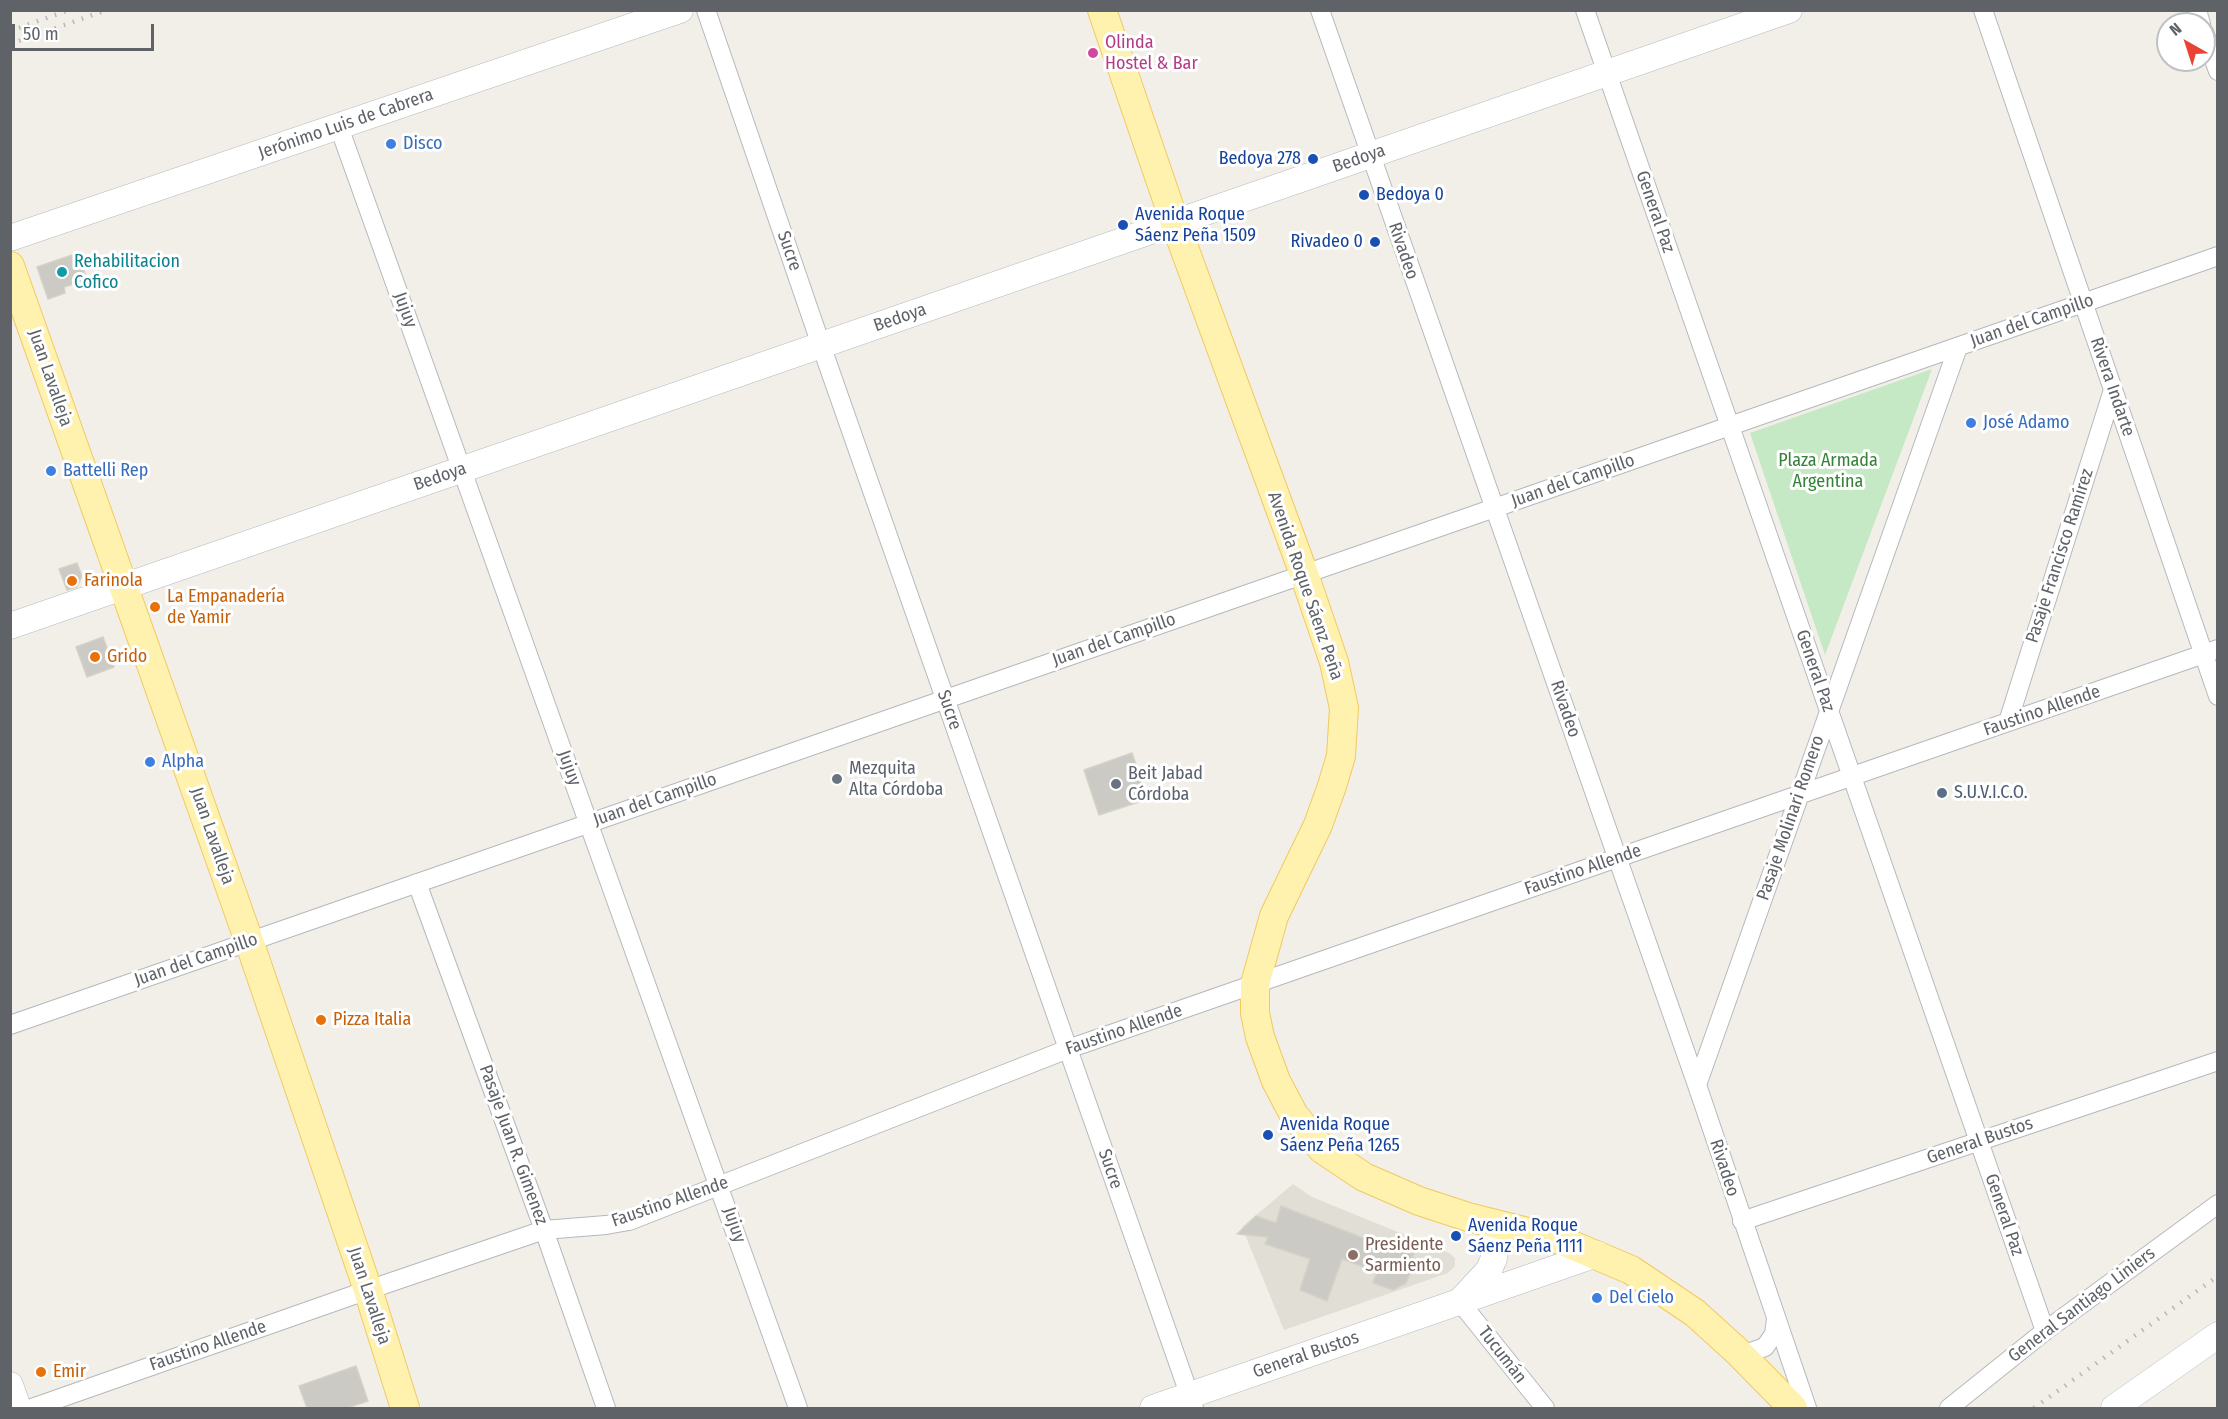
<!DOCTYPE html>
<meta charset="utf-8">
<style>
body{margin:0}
#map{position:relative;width:2228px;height:1419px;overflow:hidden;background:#f1efe8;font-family:"Fira Sans Condensed",sans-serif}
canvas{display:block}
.frame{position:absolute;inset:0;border:12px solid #5f6368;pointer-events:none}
.north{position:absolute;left:2156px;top:12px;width:60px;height:60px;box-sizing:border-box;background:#fff;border:2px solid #bfc1c3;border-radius:50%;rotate:321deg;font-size:16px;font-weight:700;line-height:24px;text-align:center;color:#5f6368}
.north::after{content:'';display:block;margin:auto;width:21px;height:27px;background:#ea4335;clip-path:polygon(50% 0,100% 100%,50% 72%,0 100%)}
.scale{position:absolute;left:12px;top:24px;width:142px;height:27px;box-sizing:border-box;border:3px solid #5f6368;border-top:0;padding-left:8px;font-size:18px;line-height:21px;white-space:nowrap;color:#5f6368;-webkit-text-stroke:4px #fff;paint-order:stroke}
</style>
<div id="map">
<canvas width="2228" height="1419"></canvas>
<div class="frame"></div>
<div class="north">N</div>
<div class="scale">50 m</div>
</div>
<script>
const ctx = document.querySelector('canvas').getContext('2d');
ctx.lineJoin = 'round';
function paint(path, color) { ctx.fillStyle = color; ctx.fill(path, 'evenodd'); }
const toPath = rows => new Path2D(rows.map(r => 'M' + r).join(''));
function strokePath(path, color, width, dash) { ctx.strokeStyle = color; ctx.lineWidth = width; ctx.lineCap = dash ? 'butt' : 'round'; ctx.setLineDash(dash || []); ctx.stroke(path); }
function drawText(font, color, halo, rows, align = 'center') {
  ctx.font = font + ' "Fira Sans Condensed",sans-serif'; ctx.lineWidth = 6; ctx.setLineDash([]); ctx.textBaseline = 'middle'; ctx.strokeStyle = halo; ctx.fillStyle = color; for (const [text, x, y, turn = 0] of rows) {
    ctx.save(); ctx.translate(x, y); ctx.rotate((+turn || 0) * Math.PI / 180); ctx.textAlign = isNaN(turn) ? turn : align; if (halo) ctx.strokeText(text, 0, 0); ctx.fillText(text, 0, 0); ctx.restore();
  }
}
const education = toPath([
 [1293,1184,1312,1197,1449,1253,1455,1258,1455,1266,1448,1273,1284,1330,1242,1227]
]);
const green = toPath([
 [1932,369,1825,655,1750,433]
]);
const building = toPath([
 [78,253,86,277,80,282,64,287,65,293,48,299,37,267,78,253],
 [77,563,82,576,77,587,67,590,59,569,77,563],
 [103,637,114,667,87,677,76,647,103,637],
 [1132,753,1148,799,1099,815,1084,770,1132,753],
 [1281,1206,1381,1245,1382,1242,1414,1254,1412,1257,1416,1259,1406,1283,1393,1290,1373,1283,1377,1272,1342,1259,1327,1301,1300,1290,1310,1259,1265,1244,1268,1237,1237,1234,1256,1216,1276,1223,1281,1206],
 [356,1366,368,1401,347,1408,307,1408,299,1386,356,1366]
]);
const street = toPath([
 [706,10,821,345,1194,1408],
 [1320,10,1697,1085,1807,1408],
 [1585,10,2045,1331],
 [1983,10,2218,696],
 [2197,10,2201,24],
 [2204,32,2218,71],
 [339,127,798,1408],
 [2008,722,2113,390],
 [417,883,544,1230,606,1408],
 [10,1025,2218,256],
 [1697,1085,1958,347],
 [1742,1221,2218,1061],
 [1460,1302,1545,1408],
 [1738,1352,1751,1352,1765,1347,1774,1334,1776,1319],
 [32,1408,368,1290,544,1230,606,1225,629,1221,1068,1049,2218,649],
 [1949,1408,2045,1331,2218,1204]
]);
const secondary = toPath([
 [10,238,680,10],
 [10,626,1789,10],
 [1462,1299,1489,1270,1494,1258,1494,1237,1489,1222],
 [10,1385,18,1408],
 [1153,1408,1597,1254],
 [2114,1408,2218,1335]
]);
const primary = toPath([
 [1102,10,1175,223,1304,574,1334,662,1344,708,1341,756,1332,786,1318,825,1274,916,1255,984,1255,1013,1260,1037,1276,1081,1294,1115,1322,1149,1364,1177,1419,1201,1468,1217,1560,1240,1631,1270,1695,1313,1738,1352,1793,1408],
 [10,266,249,941,368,1290,405,1408]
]);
const rail = toPath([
 [10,31,69,10],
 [10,44,107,10],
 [2034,1408,2218,1276]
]);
const markers = [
 [1093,53,6,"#d1479c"],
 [391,144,6,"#3f7fe0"],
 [1313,159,6,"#1a4fb4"],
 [1364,195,6,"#1a4fb4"],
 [1123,225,6,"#1a4fb4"],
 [1375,242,6,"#1a4fb4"],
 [62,272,6,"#0f9aa8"],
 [1971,423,6,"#3f7fe0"],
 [51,471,6,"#3f7fe0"],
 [72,581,6,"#e8710a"],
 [155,607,6,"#e8710a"],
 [95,657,6,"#e8710a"],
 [150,762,6,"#3f7fe0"],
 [837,779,6,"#6b7280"],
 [1116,784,6,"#6b7280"],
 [1942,793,6,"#5c6f8a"],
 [321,1020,6,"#e8710a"],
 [1268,1135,6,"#1a4fb4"],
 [1456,1236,6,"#1a4fb4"],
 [1353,1255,6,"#8d6e63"],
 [1597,1298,6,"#3f7fe0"],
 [41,1372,6,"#e8710a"]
];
const hotelNames = [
 ["Olinda",1105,43],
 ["Hostel & Bar",1105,64]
];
const streetNames = [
 ["Jerónimo Luis de Cabrera",346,124,-19],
 ["Bedoya",1359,159,-19],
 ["General Paz",1655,212,71],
 ["Sucre",789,251,71],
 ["Rivadeo",1403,251,71],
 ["Jujuy",405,310,70],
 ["Bedoya",900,318,-19],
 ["Juan del Campillo",2032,321,-19],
 ["Juan Lavalleja",50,378,71],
 ["Rivera Indarte",2112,387,71],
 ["Bedoya",440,477,-19],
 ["Juan del Campillo",1573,481,-19],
 ["Pasaje Francisco Ramírez",2060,556,-72],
 ["Avenida Roque Sáenz Peña",1305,586,71],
 ["Juan del Campillo",1114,640,-19],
 ["General Paz",1815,671,71],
 ["Rivadeo",1565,709,71],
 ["Sucre",949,710,71],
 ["Faustino Allende",2042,711,-19],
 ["Jujuy",569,768,70],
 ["Juan del Campillo",655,800,-19],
 ["Pasaje Molinari Romero",1791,818,-71],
 ["Juan Lavalleja",212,836,71],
 ["Faustino Allende",1583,870,-19],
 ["Juan del Campillo",196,960,-19],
 ["Faustino Allende",1124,1030,-19],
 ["General Bustos",1980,1141,-19],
 ["Pasaje Juan R. Gimenez",513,1145,70],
 ["Rivadeo",1724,1168,72],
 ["Sucre",1110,1169,71],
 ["Faustino Allende",670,1202,-19],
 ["General Paz",2004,1215,71],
 ["Jujuy",734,1225,71],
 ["Juan Lavalleja",369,1296,72],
 ["General Santiago Liniers",2082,1305,-37],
 ["Faustino Allende",208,1346,-19],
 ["General Bustos",1306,1355,-19],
 ["Tucumán",1502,1355,52]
];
const shopNames = [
 ["Disco",403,144],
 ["José Adamo",1983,423],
 ["Battelli Rep",63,471],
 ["Alpha",162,762],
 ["Del Cielo",1609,1298]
];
const transitNames = [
 ["Bedoya 278",1301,159,"right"],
 ["Bedoya 0",1376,195],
 ["Avenida Roque",1135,215],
 ["Sáenz Peña 1509",1135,236],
 ["Rivadeo 0",1363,242,"right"],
 ["Avenida Roque",1280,1125],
 ["Sáenz Peña 1265",1280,1146],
 ["Avenida Roque",1468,1226],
 ["Sáenz Peña 1111",1468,1247]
];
const cultureNames = [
 ["Rehabilitacion",74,262],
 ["Cofico",74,283]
];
const parkNames = [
 ["Plaza Armada",1828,461],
 ["Argentina",1828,482]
];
const foodNames = [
 ["Farinola",84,581],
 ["La Empanadería",167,597],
 ["de Yamir",167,618],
 ["Grido",107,657],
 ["Pizza Italia",333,1020],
 ["Emir",53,1372]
];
const worshipNames = [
 ["Mezquita",849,769],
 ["Alta Córdoba",849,790],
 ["Beit Jabad",1128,774],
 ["Córdoba",1128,795]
];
const serviceNames = [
 ["S.U.V.I.C.O.",1954,793]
];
const educationNames = [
 ["Presidente",1365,1245],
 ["Sarmiento",1365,1266]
];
paint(education, '#e1ded6');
paint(green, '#c5e8c5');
paint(building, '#cccac5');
strokePath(building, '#d6d1c6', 1.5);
strokePath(street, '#b5b8bc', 20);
strokePath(secondary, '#b6babf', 27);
strokePath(primary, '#f2c960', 30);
strokePath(street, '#fff', 18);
strokePath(secondary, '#fff', 26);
strokePath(primary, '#fff2af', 28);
strokePath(rail, '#b6b7b8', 4.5, [1.5, 8]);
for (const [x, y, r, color] of markers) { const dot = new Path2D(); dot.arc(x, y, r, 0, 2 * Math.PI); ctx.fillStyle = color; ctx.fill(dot); strokePath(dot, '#fff', 2); }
drawText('18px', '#b23c85', '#fff', hotelNames, 'left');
drawText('18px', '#5f6368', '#fff', streetNames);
drawText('18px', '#366cbe', '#fff', shopNames, 'left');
drawText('18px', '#164399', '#fff', transitNames, 'left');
drawText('18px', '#0d838f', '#fff', cultureNames, 'left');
drawText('18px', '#348238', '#fff', parkNames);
drawText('18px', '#c56008', '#fff', foodNames, 'left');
drawText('18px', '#5b616d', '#fff', worshipNames, 'left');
drawText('18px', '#4e5e75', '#fff', serviceNames, 'left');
drawText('18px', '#785e54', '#fff', educationNames, 'left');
</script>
